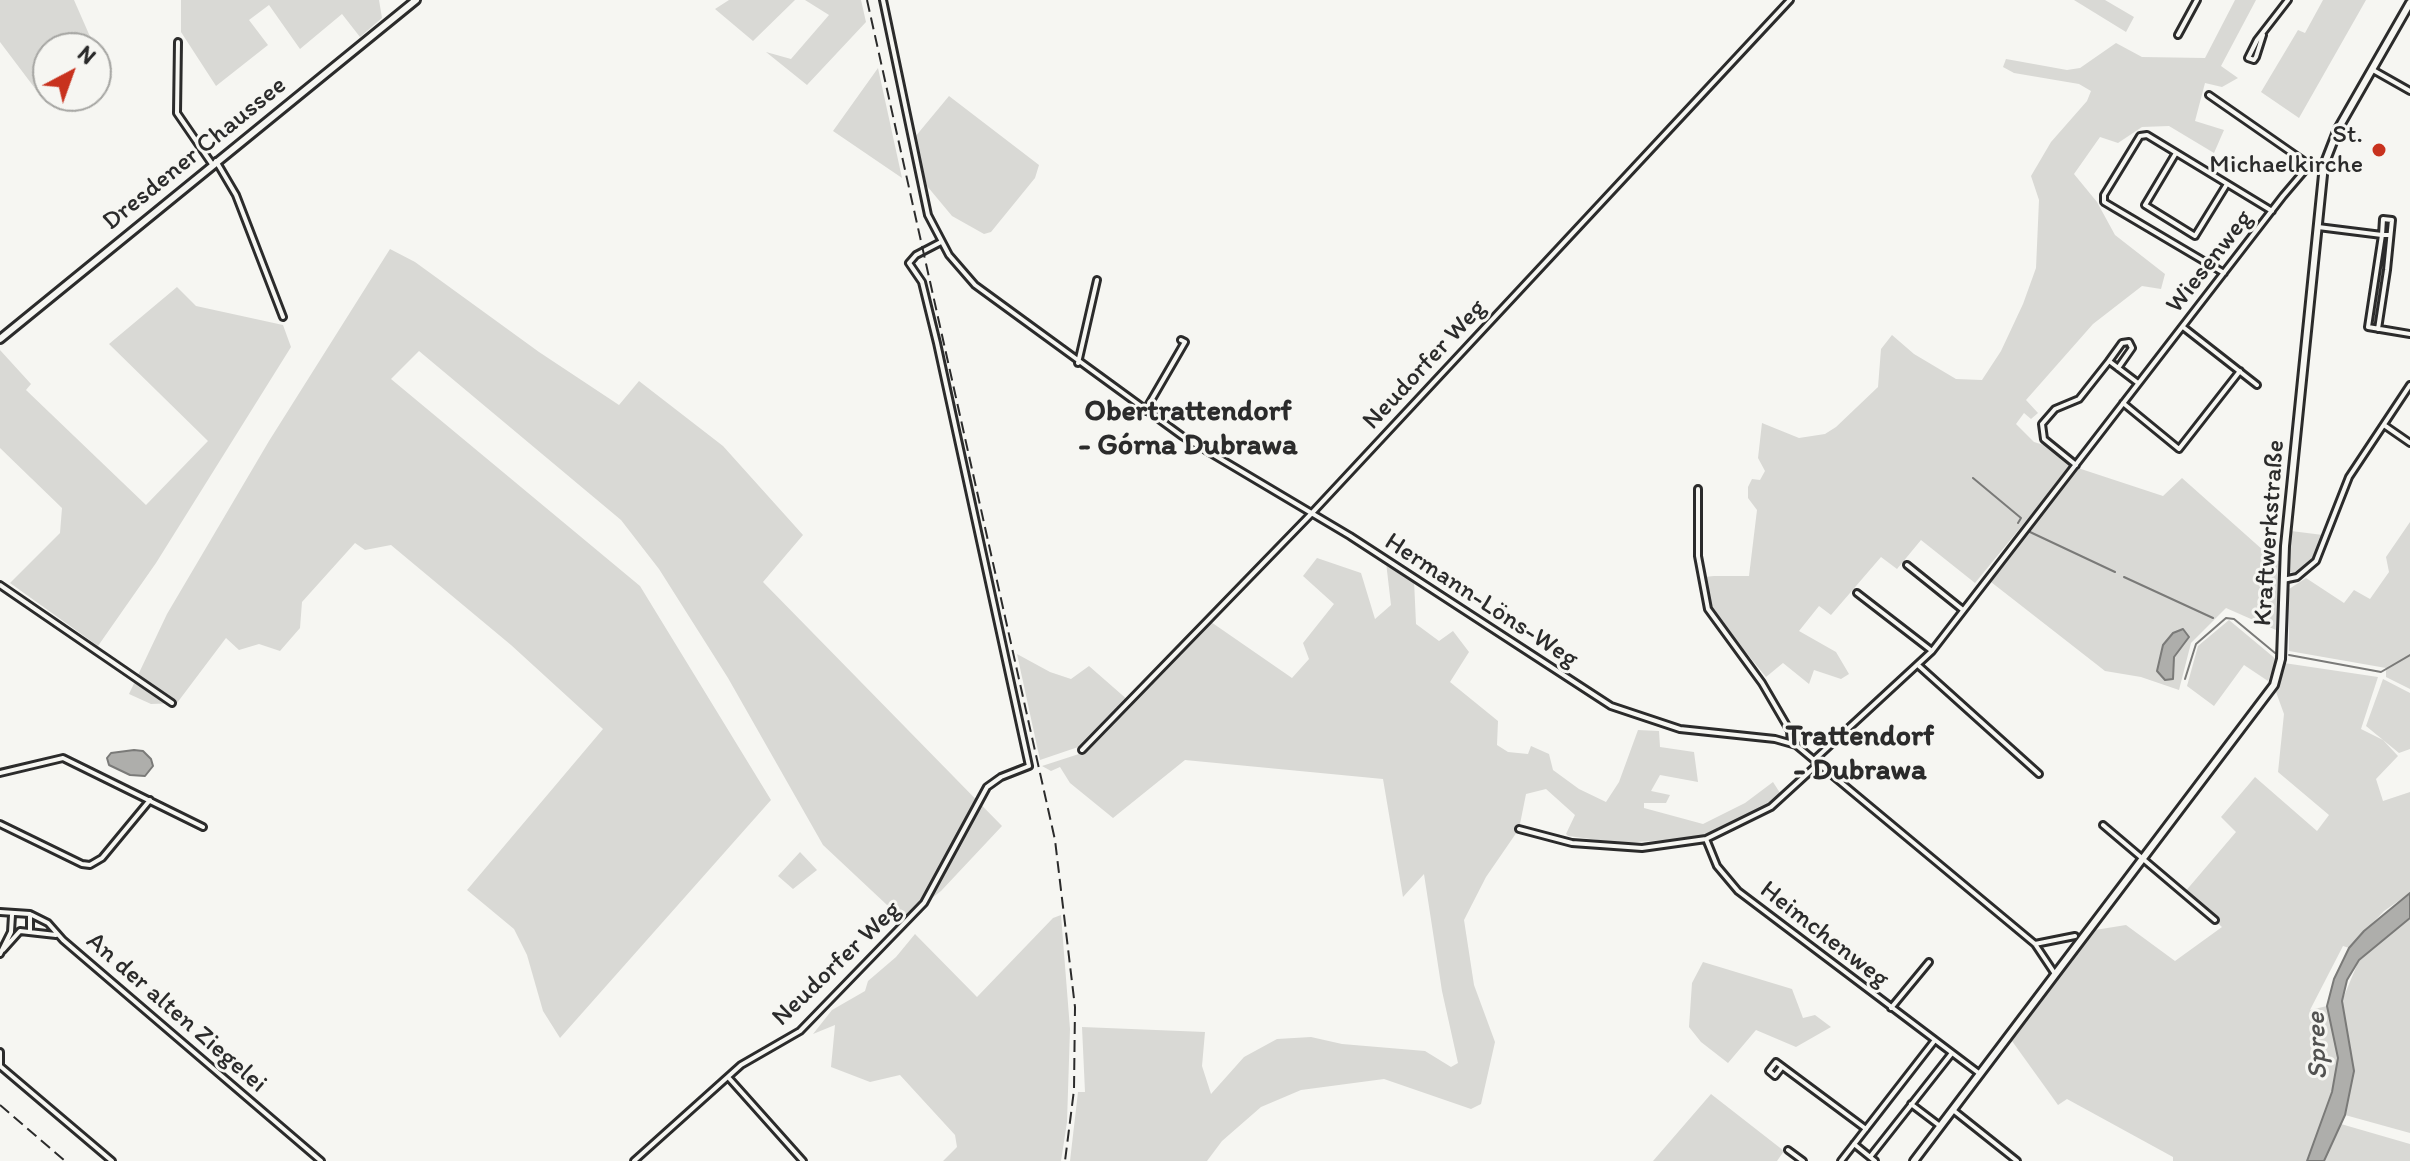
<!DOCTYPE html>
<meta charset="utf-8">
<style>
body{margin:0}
#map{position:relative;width:2410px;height:1161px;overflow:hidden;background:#f6f6f2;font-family:Itim,sans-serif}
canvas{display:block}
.north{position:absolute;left:32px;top:32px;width:80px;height:80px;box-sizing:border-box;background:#f6f6f2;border:2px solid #a5a5a2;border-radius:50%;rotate:41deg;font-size:22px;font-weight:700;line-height:32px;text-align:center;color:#2b2b2b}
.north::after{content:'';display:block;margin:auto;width:28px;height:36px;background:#c8321e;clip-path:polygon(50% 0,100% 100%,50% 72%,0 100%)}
</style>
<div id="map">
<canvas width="2410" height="1161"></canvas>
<div class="north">N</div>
</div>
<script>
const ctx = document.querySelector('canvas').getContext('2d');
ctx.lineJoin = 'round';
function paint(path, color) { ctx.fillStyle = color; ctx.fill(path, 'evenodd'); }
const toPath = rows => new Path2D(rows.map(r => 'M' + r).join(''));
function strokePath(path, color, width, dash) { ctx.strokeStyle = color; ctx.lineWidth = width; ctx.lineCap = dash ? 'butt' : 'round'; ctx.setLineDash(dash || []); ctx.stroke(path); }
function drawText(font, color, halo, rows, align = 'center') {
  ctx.font = font + ' Itim,sans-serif'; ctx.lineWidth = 6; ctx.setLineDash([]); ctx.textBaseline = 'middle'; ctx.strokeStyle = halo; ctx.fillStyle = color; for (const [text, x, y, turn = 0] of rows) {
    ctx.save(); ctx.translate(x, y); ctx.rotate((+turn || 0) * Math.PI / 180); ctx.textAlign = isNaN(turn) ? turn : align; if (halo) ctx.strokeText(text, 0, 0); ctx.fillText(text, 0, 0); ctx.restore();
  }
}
const green = toPath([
 [0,0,74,0,95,48,48,48,49,96,43,99,0,42],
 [181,0,379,0,382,18,360,37,342,14,300,49,269,5,249,20,268,45,216,86,181,32],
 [729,0,795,0,753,41,715,9],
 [805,0,861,0,866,22,807,85,766,52,791,59,829,15],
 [2074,0,2105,0,2134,17,2126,32],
 [2235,0,2256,0,2221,66,2238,78,2222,87,2205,83,2195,121,2224,130,2214,153,2169,126,2142,127,2118,143,2100,137,2074,174,2097,202,2115,235,2165,274,2161,289,2142,286,2093,324,2026,400,2038,413,2031,419,2024,413,2016,424,2034,442,2047,446,2071,466,1975,583,1921,540,1897,569,1881,557,1831,615,1819,606,1799,631,1836,652,1849,674,1841,679,1814,670,1809,684,1783,663,1766,677,1713,612,1704,581,1704,577,1714,576,1749,576,1757,510,1748,498,1748,487,1752,479,1760,480,1765,471,1758,458,1762,423,1799,438,1825,434,1836,427,1878,387,1881,349,1892,335,1914,354,1956,379,1982,380,2001,351,2023,304,2036,268,2039,200,2031,176,2051,142,2087,101,2091,91,2079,84,2014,73,2003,67,2006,59,2067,70,2080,68,2116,43,2142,57,2205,58],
 [2323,0,2366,0,2299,118,2261,92,2298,30,2305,33],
 [878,68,902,178,833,131],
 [949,96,1039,165,1035,178,991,232,984,234,952,216,927,186,915,137],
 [390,249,415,262,539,352,619,405,639,381,723,446,803,535,763,582,1002,826,941,891,903,920,823,845,728,678,659,569,621,520,419,351,391,379,640,586,771,800,560,1038,543,1011,527,955,514,929,467,890,603,729,511,645,391,545,365,550,355,543,302,602,300,628,280,651,259,644,239,650,226,638,177,703,151,704,129,694,167,614,269,441],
 [177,287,196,306,283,325,291,347,156,563,98,646,10,583,60,533,62,508,0,448,0,350,31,384,26,390,146,505,208,441,109,344],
 [2078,468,2163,496,2182,478,2273,559,2281,562,2276,630,2226,608,2191,643,2179,690,2141,677,2105,671,1991,582],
 [2410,522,2410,689,2386,677,2386,668,2289,651,2289,589,2306,578,2344,603,2354,590,2370,599,2389,572,2386,557],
 [2291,531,2323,535,2314,560,2300,573,2287,572],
 [1317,558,1361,573,1375,619,1391,605,1386,562,1414,580,1416,624,1439,641,1453,631,1469,652,1450,682,1498,721,1497,745,1508,752,1528,754,1531,746,1549,754,1553,770,1579,789,1606,802,1619,782,1638,730,1659,731,1660,747,1694,752,1698,782,1660,775,1651,791,1670,795,1666,803,1644,803,1644,808,1703,824,1745,803,1773,782,1782,796,1743,821,1696,838,1622,843,1568,836,1566,834,1575,815,1546,789,1526,794,1519,829,1486,877,1464,920,1474,985,1495,1042,1481,1104,1471,1109,1384,1079,1301,1090,1261,1107,1222,1141,1207,1161,1070,1161,1078,1092,1085,1092,1082,1027,1205,1032,1202,1066,1211,1094,1244,1057,1277,1039,1311,1037,1342,1044,1425,1051,1451,1067,1458,1063,1442,991,1424,874,1403,897,1383,779,1185,760,1113,818,1070,783,1060,767,1051,771,1042,766,1082,753,1093,745,1211,622,1292,678,1309,659,1303,643,1334,604,1303,576],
 [2229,620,2277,660,2268,681,2244,665,2214,706,2187,686,2198,646],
 [1017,654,1050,672,1071,679,1089,666,1129,701,1087,744,1040,760],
 [2284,663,2378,677,2361,729,2383,740,2398,756,2376,779,2383,801,2410,792,2410,893,2384,911,2349,948,2343,946,2310,1010,2327,1006,2338,1058,2332,1092,2307,1161,2173,1161,2173,1157,2067,1099,2058,1105,2012,1041,2095,930,2126,925,2175,961,2222,927,2184,893,2236,832,2221,817,2255,777,2317,831,2329,815,2278,772,2284,714,2276,692],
 [2383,679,2410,693,2410,749,2399,753,2366,726],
 [800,852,817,870,793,889,778,876],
 [1061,915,1070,1029,1067,1122,1061,1161,943,1161,957,1147,955,1135,900,1075,870,1082,831,1067,835,1025,813,1034,832,1010,865,991,868,981,896,957,915,934,977,997,1053,918],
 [2410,918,2410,1133,2345,1115,2354,1071,2342,1001,2359,960],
 [1703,962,1792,989,1803,1018,1815,1015,1831,1027,1796,1047,1756,1030,1728,1063,1701,1042,1689,1027,1692,983],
 [1711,1094,1784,1151,1777,1161,1653,1161],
 [2341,1124,2410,1144,2410,1161,2324,1161]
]);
const water = toPath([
 [2183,629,2189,637,2174,657,2173,679,2165,680,2157,671,2163,645,2173,633,2183,629],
 [134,750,143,751,151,759,153,766,145,776,130,775,109,765,107,758,111,753,134,750],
 [2410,893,2410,918,2359,960,2347,980,2342,1001,2354,1071,2345,1115,2324,1161,2307,1161,2332,1092,2338,1058,2327,1006,2334,979,2349,948,2364,931,2410,893]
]);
const stream = toPath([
 [1973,478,2021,518,2018,523],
 [2030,532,2115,572],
 [2124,577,2213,618],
 [2289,655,2381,672,2410,655],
 [2185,679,2196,644,2226,618,2234,619,2275,653]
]);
const street = toPath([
 [883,0,928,215,949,255,975,285,1182,436,1350,536,1611,706,1680,729,1775,739,1796,745,2035,944,2055,974],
 [2178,35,2197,0],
 [2263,35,2256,57,2254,60,2248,58,2257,40,2288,0],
 [178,42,177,113,212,164],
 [2373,70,2410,91],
 [2209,95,2311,166],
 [2176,153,2145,205,2195,236,2227,184],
 [216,161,236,195,283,317],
 [2318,227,2382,235,2368,327,2410,334],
 [2224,273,2104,202,2104,195,2140,136,2147,135,2272,211],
 [2183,327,2257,385],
 [2378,329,2387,270,2392,220,2383,219,2382,235,2390,235],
 [2109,361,2122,343,2129,342,2132,348,2118,368],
 [1078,363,1097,280],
 [2123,403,2179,449,2240,371],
 [1145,411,1185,342,1181,340],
 [2384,425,2410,443],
 [2076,465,2044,439,2042,424,2055,409,2079,399,2109,361,2138,383],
 [1698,489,1698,556,1708,609,1762,683,1790,731,1791,742],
 [1907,565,1963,610],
 [2283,580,2297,577,2316,561,2349,477,2410,385],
 [0,585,172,703],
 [1857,593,1932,651],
 [1919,666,2039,774],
 [1082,750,1312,513,1790,0],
 [1814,760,1932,651,2283,196,2306,169,2323,165],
 [0,773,63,758,203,827],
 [0,824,82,864,90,865,102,858,150,800],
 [2103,825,2215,920],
 [1519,829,1572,843,1642,848,1706,839,1771,807,1818,764],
 [1706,839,1717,866,1738,891,1980,1074],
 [0,912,30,914,48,923,63,940,321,1161],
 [30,914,30,931],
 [2035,944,2075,936],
 [3,950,20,931,56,935],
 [0,954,11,932,12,915],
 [1891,1008,1929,962],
 [0,1052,0,1066,112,1161],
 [1782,1067,1775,1076,1769,1071,1776,1062,1866,1129],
 [728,1077,803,1161],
 [1911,1104,1940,1126],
 [1953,1110,2017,1161],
 [1854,1144,1875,1161],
 [1788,1150,1803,1161],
 [1870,1157,1952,1053],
 [634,1161,741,1065,800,1031,924,903,987,787,1001,777,1029,766,937,343,922,282,909,263,916,255,941,242],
 [1841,1161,1935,1040]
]);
const secondary = toPath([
 [0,339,416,0],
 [1914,1161,2274,685,2281,659,2285,546,2324,165,2338,129,2410,3]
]);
const rail = toPath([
 [867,0,1055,840,1075,1007,1074,1090,1065,1161],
 [0,1105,65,1161]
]);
const markers = [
 [2379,150,8,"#c8321e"]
];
const poiNames = [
 ["St.",2363,135],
 ["Michaelkirche",2363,165]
];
const streetNames = [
 ["Dresdener Chaussee",195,154,-39],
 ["Wiesenweg",2210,262,-52],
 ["Neudorfer Weg",1425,365,-47],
 ["Kraftwerkstraße",2270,533,-86],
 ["Hermann-Löns-Weg",1481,601,33],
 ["Heimchenweg",1824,935,38],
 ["Neudorfer Weg",837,964,-44],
 ["An der alten Ziegelei",176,1013,41]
];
const waterNames = [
 ["Spree",2318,1046,-92]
];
const quarterNames = [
 ["Obertrattendorf",1188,412],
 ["- Górna Dubrawa",1188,446],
 ["Trattendorf",1860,737],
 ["- Dubrawa",1860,771]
];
paint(green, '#d9d9d5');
paint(water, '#aeaeab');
strokePath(water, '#7a7a78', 2);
strokePath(stream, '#7a7a78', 2);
strokePath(street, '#2b2b2b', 10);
strokePath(secondary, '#2b2b2b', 12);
strokePath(street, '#f6f6f2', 4);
strokePath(secondary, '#f6f6f2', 6);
strokePath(rail, '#2b2b2b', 2, [12, 6]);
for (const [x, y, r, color] of markers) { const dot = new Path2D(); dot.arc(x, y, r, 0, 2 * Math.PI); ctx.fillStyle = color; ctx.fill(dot); strokePath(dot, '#f6f6f2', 3); }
drawText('26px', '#2b2b2b', '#f6f6f2', poiNames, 'right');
drawText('26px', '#2b2b2b', '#f6f6f2', streetNames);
drawText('italic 28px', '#525251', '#f6f6f2', waterNames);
drawText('bold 30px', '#2b2b2b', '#f6f6f2', quarterNames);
</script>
